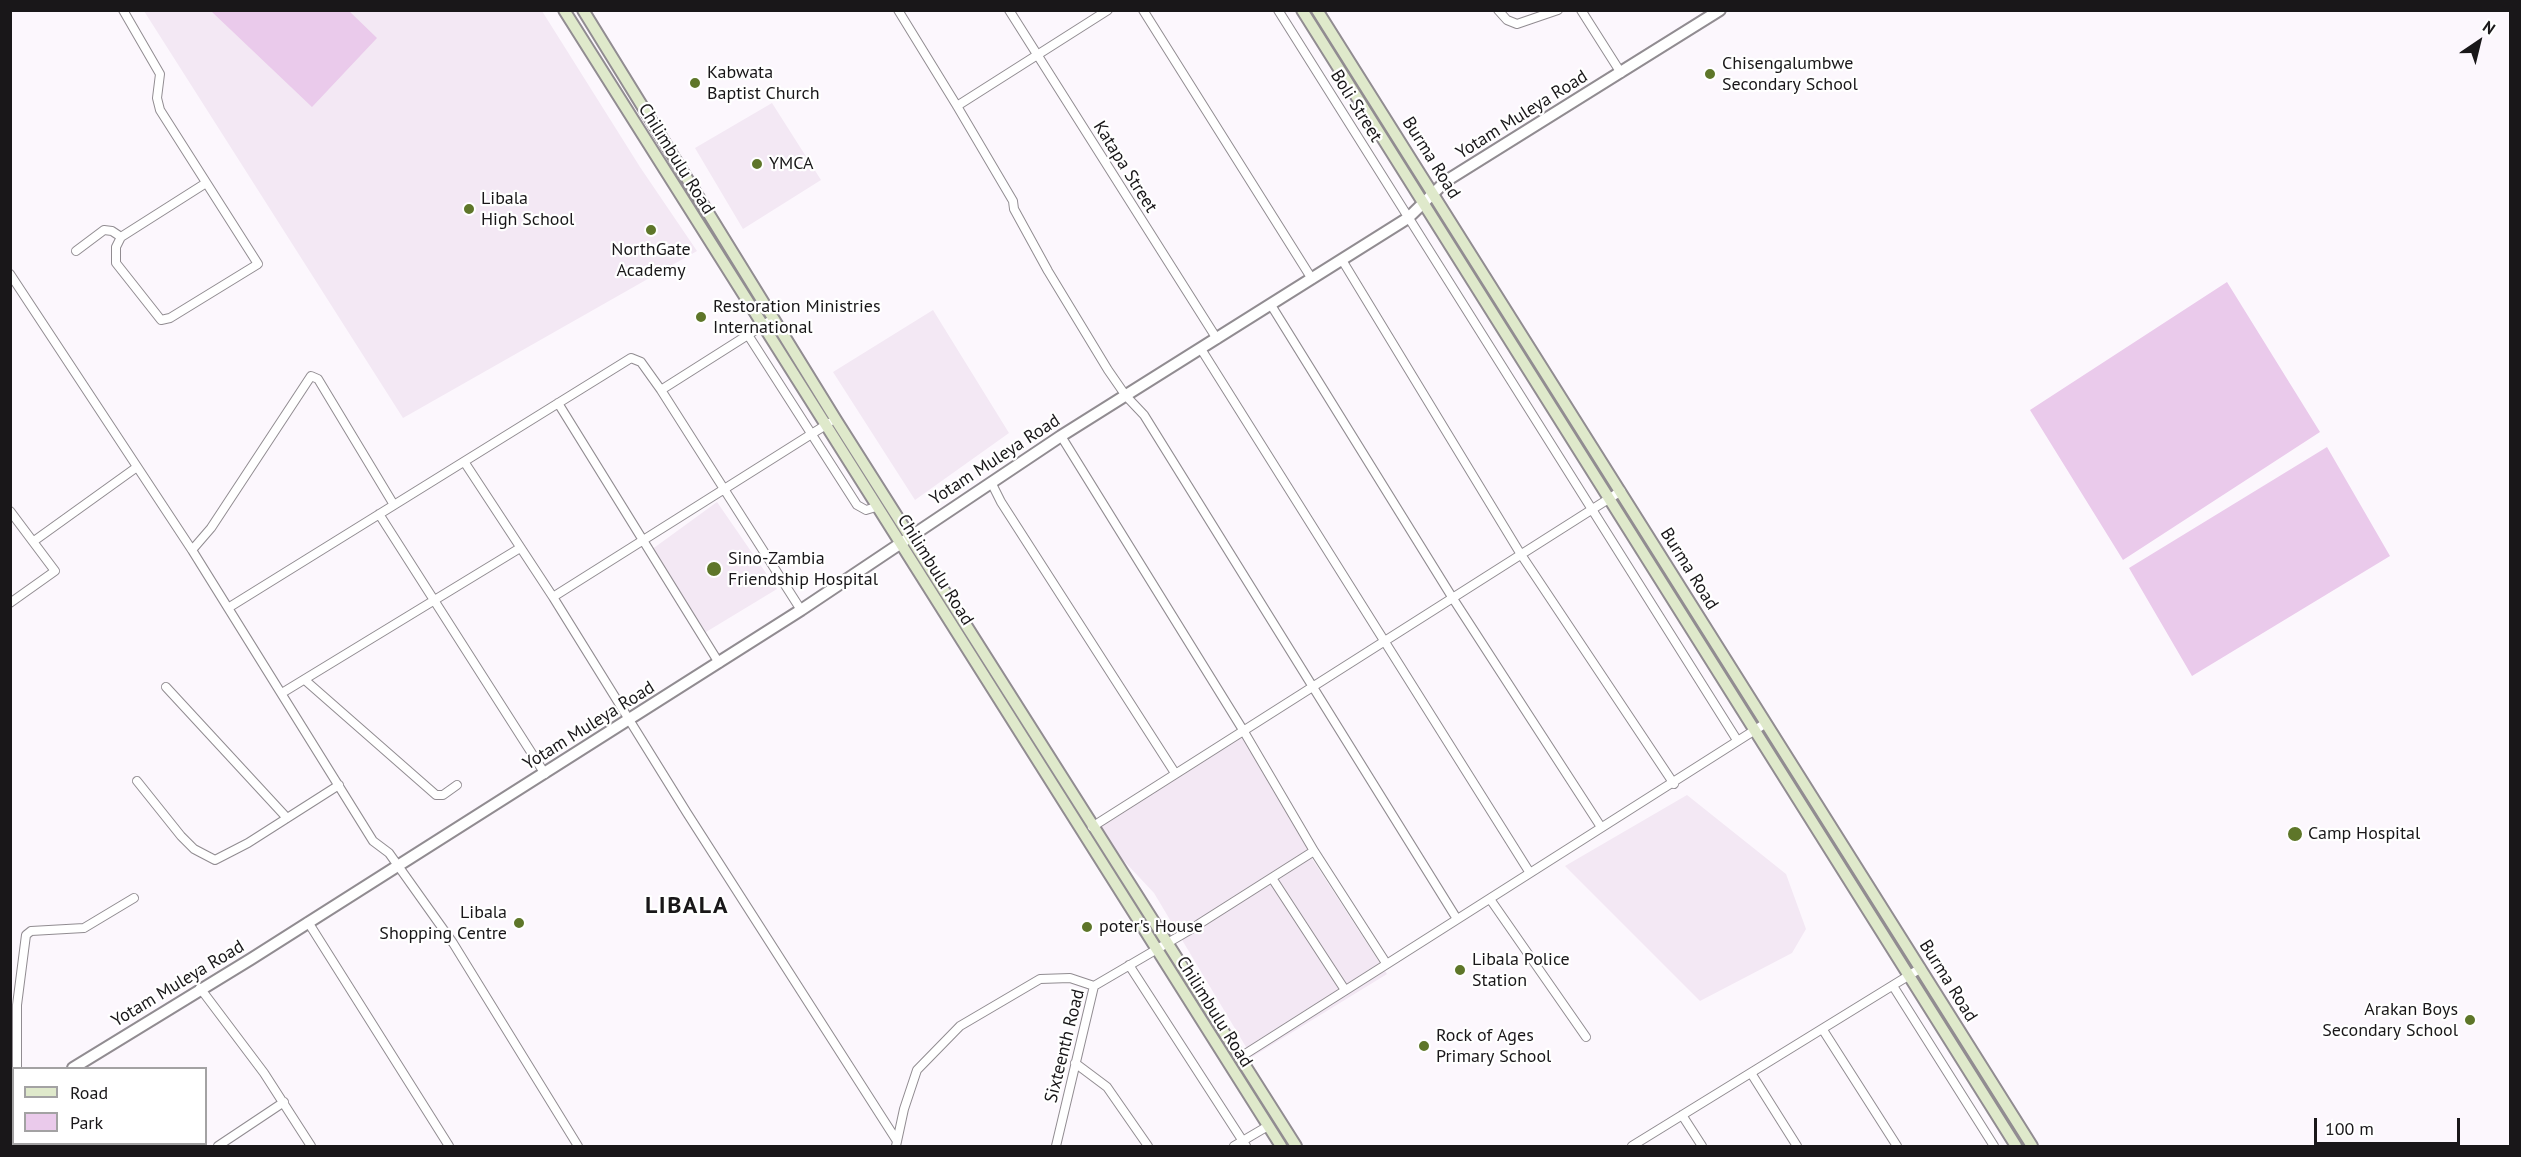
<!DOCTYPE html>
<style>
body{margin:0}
#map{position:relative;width:2521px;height:1157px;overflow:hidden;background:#fcf7fd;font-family:"PT Sans",sans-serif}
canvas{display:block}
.frame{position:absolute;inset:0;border:12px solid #191719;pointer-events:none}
.legend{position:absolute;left:12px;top:1067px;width:195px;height:78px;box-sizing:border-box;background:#fff;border:2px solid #a3a2a3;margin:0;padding:8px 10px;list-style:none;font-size:18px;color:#191719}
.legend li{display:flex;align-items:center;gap:12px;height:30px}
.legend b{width:30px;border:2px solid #a3a2a3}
.north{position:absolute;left:2449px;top:12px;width:60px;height:60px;-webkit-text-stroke:4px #fff;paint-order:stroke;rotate:35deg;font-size:16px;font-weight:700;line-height:24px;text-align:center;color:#191719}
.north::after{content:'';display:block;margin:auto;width:21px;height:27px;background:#191719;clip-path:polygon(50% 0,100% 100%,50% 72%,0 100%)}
.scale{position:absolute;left:2314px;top:1118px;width:146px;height:27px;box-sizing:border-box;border:3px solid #191719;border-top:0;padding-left:8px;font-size:18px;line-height:21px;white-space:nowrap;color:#191719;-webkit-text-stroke:4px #fff;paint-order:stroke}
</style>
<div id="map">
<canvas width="2521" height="1157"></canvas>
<div class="frame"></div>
<ul class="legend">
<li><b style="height:8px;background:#dfe9cb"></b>Road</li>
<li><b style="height:16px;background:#eacaeb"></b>Park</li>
</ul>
<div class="north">N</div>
<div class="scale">100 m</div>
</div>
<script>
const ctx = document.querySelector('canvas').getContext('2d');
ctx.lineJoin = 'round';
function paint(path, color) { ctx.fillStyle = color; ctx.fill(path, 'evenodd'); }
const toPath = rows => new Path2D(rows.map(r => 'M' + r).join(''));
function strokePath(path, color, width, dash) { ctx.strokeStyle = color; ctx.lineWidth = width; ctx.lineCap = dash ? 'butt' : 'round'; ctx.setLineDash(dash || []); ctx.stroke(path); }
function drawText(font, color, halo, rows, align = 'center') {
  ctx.font = font + ' "PT Sans",sans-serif'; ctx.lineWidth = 4.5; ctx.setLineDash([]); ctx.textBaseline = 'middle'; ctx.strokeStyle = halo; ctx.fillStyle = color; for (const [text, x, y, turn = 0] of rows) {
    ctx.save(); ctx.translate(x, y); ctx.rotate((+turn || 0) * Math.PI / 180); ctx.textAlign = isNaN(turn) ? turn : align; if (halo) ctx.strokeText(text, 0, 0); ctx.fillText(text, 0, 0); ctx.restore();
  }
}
const built = toPath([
 [144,11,542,11,640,167,697,251,403,418],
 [772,103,821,180,743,229,695,148],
 [933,310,1009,433,915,500,833,372],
 [717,502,777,589,706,632,651,550],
 [1243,730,1314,851,1309,854,1387,974,1252,1057,1154,893,1092,827],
 [1687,795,1786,874,1806,929,1792,953,1700,1001,1565,866]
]);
const green = toPath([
 [211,11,349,11,377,38,312,107],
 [2227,282,2320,432,2123,560,2030,410],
 [2327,447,2390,556,2192,676,2129,568]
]);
const minor = toPath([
 [123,10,160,74,157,98,160,110,258,264,170,318,161,320,116,263,116,247,121,237,206,183],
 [898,10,957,106,1013,201,1014,209,1048,271,1108,370,1126,396,1144,415,1457,919],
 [1009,10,1217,339],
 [1143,10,1312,279],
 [1278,10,1737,740],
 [1498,10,1507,20,1517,24,1558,10],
 [1581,10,1621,73],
 [957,106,1108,10],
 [76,251,104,230,112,231,121,237],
 [1342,260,1520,553,1674,784],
 [10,274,192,550,373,841,389,853,453,943,578,1146],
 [1271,305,1452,597,1601,827],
 [748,335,857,505,866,510,876,507],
 [1201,349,1530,873],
 [661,390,773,319],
 [558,403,719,663],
 [1061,436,1243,730,1314,851,1386,963],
 [465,463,553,597,687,813,897,1141],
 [991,482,1001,502,1175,773],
 [10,511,55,571,10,603],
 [379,514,545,774],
 [34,541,137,467],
 [192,550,211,528,311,376,318,379,394,505],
 [553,597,829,423],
 [228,608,631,358,641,362,661,390,801,610],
 [306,681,436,795,443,795,457,785],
 [166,687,287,818],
 [282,693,520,548],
 [137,781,181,836,194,849,215,860,248,843,339,785],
 [1092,827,1621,491],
 [1272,878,1345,990],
 [1490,899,1586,1037],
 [308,922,449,1146],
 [1129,965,1246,1146],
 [1893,986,1994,1146],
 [200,988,264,1073,311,1146],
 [1823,1030,1897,1146],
 [1239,1058,1766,723],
 [1075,1063,1107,1087,1148,1146],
 [17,1068,17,1005,26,935,31,931,84,928,134,898],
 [1751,1073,1797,1146],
 [1682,1115,1702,1146],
 [34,1144,36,1146],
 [218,1146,284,1102],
 [896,1146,904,1109,917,1070,960,1026,1040,979,1070,978,1094,986],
 [1056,1146,1094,986,1188,931,1314,851],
 [1234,1146,1268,1126],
 [1632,1146,1921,968]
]);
const tertiary = toPath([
 [73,1068,251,959,801,610,1061,436,1408,218,1446,181,1720,10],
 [10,1108,14,1106]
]);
const secondary = toPath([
 [564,10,1281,1146],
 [583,10,836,420,1296,1146],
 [1302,10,2016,1146],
 [1317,10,2032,1146]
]);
const markers = [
 [1710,74,6,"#5e7629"],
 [695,83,6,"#5e7629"],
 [757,164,6,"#5e7629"],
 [469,209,6,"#5e7629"],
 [651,230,6,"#5e7629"],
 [701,317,6,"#5e7629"],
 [714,569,8,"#5e7629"],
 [2295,834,8,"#5e7629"],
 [519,923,6,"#5e7629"],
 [1087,927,6,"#5e7629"],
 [1460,970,6,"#5e7629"],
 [2470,1020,6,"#5e7629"],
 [1424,1046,6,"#5e7629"]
];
const poiNames = [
 ["Chisengalumbwe",1722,64],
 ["Secondary School",1722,85],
 ["Kabwata",707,73],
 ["Baptist Church",707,94],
 ["YMCA",769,164],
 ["Libala",481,199],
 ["High School",481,220],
 ["NorthGate",651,250,"center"],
 ["Academy",651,271,"center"],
 ["Restoration Ministries",713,307],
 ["International",713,328],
 ["Sino-Zambia",728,559],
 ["Friendship Hospital",728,580],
 ["Camp Hospital",2308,834],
 ["Libala",507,913,"right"],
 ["Shopping Centre",507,934,"right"],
 ["poter's House",1099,927],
 ["Libala Police",1472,960],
 ["Station",1472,981],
 ["Arakan Boys",2458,1010,"right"],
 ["Secondary School",2458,1031,"right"],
 ["Rock of Ages",1436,1036],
 ["Primary School",1436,1057]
];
const streetNames = [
 ["Boli Street",1356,106,58],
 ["Yotam Muleya Road",1522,115,-32],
 ["Burma Road",1431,158,58],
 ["Chilimbulu Road",676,159,58],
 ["Katapa Street",1125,167,58],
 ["Yotam Muleya Road",995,460,-33],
 ["Burma Road",1689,569,58],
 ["Chilimbulu Road",935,570,58],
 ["Yotam Muleya Road",589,726,-32],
 ["Burma Road",1948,981,58],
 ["Yotam Muleya Road",178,984,-31],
 ["Chilimbulu Road",1214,1012,58],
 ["Sixteenth Road",1065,1046,-76]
];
const districtNames = [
 ["LIBALA",687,906]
];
paint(built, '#f3e8f4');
paint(green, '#eacaeb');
strokePath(minor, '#918c91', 10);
strokePath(tertiary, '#918c91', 14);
strokePath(secondary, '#918c91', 14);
strokePath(minor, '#fff', 8);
strokePath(tertiary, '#fff', 10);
strokePath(secondary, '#dfe9cb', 10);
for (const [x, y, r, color] of markers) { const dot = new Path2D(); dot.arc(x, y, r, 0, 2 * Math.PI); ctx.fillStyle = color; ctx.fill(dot); strokePath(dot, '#fff', 2); }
drawText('18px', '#191719', '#fff', poiNames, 'left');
drawText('18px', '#191719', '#fff', streetNames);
ctx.letterSpacing = '1.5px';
drawText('bold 24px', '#191719', '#fff', districtNames);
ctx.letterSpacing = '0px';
</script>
